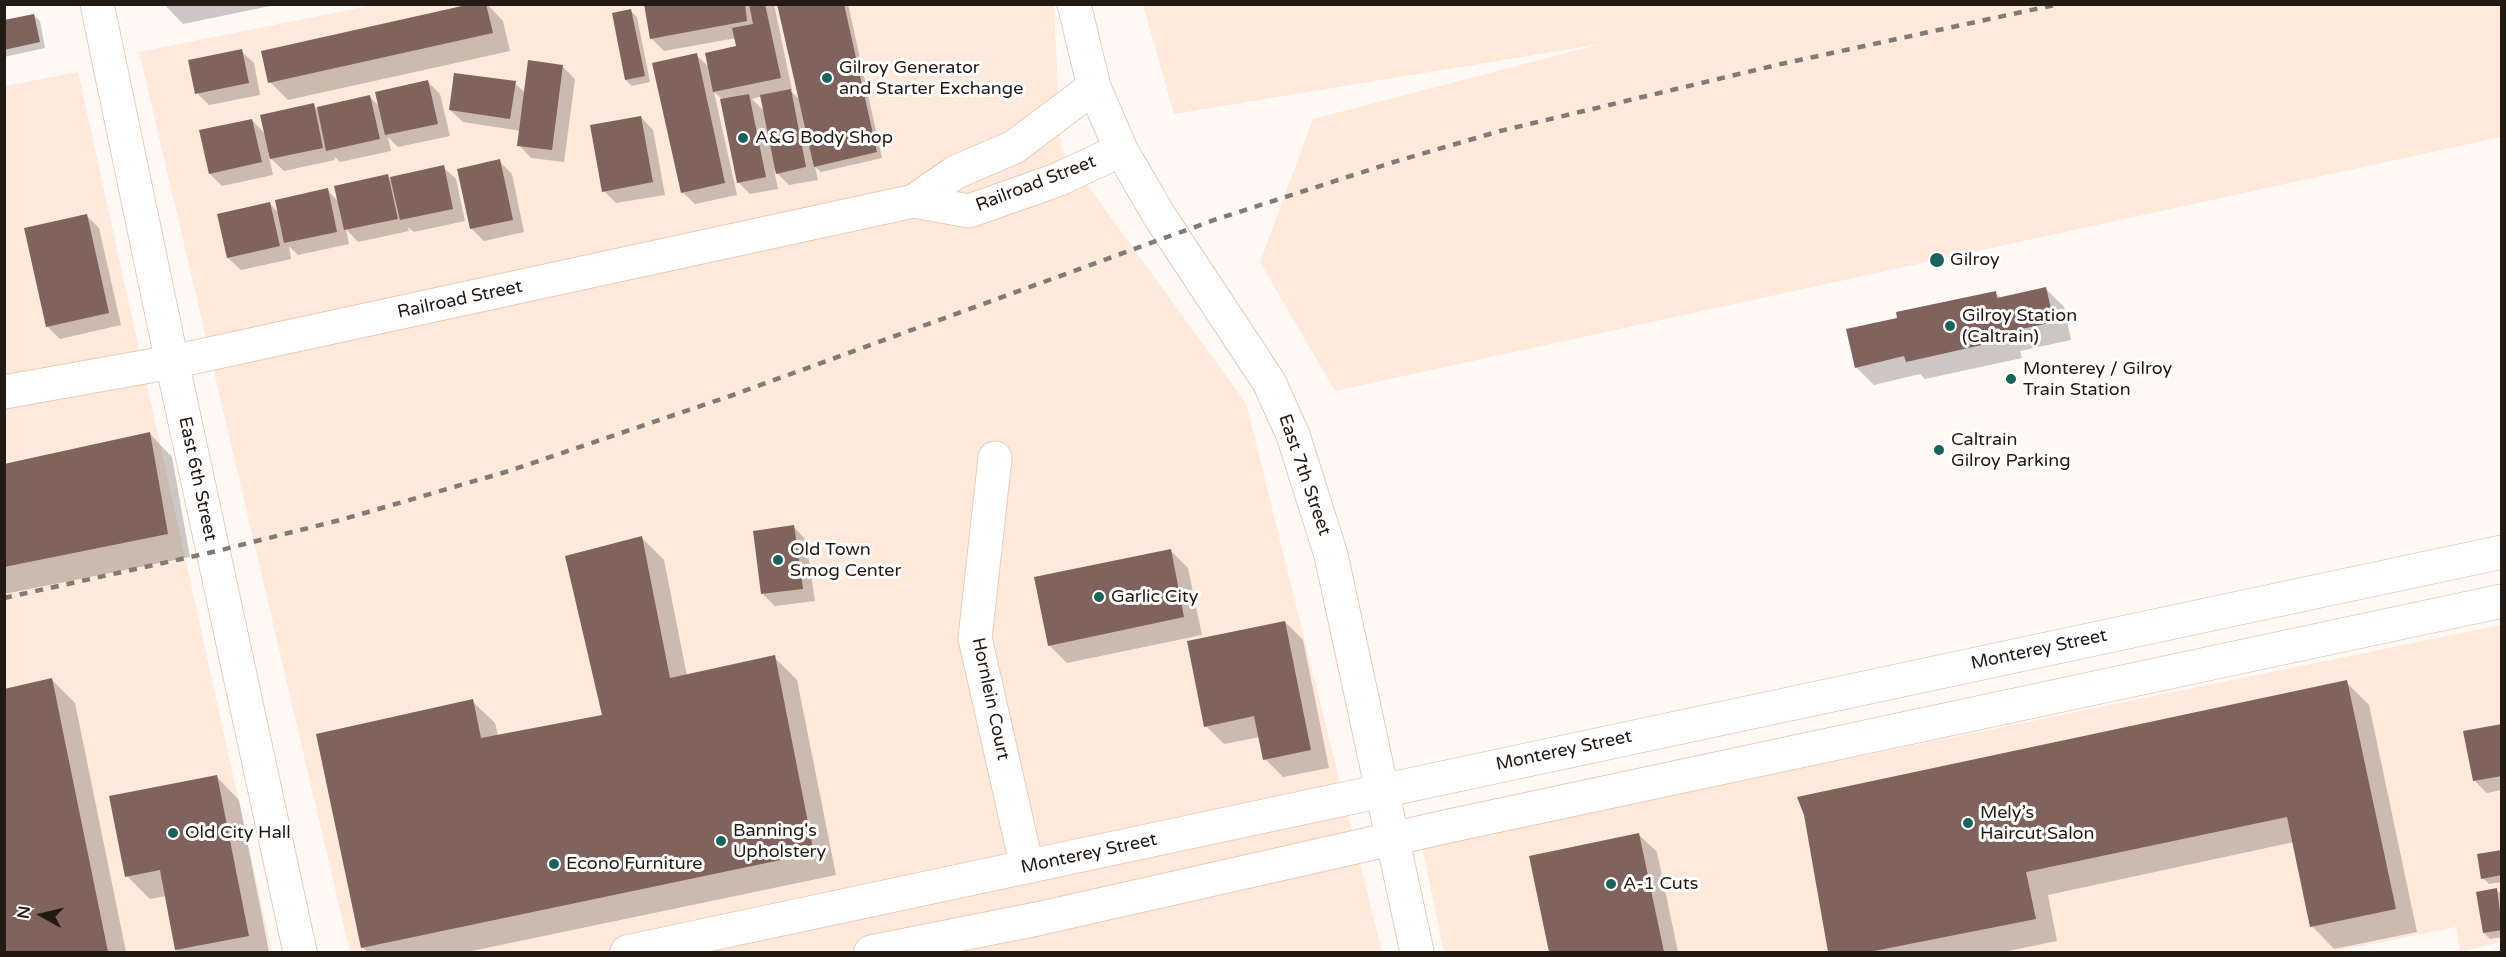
<!DOCTYPE html>
<meta charset="utf-8">
<style>
body{margin:0}
#map{position:relative;width:2506px;height:957px;overflow:hidden;background:#fff9f5;font-family:"Varela Round",sans-serif}
canvas{display:block}
.frame{position:absolute;inset:0;border:6px solid #241a14;pointer-events:none}
.north{position:absolute;left:12px;top:885px;width:60px;height:60px;-webkit-text-stroke:4px #fff;paint-order:stroke;rotate:278deg;font-size:16px;font-weight:700;line-height:24px;text-align:center;color:#241a14}
.north::after{content:'';display:block;margin:auto;width:21px;height:27px;background:#241a14;clip-path:polygon(50% 0,100% 100%,50% 72%,0 100%)}
</style>
<div id="map">
<canvas width="2506" height="957"></canvas>
<div class="frame"></div>
<div class="north">N</div>
</div>
<script>
const ctx = document.querySelector('canvas').getContext('2d');
ctx.lineJoin = 'round';
function paint(path, color) { ctx.fillStyle = color; ctx.fill(path, 'evenodd'); }
const toPath = rows => new Path2D(rows.map(r => 'M' + r).join(''));
function strokePath(path, color, width, dash) { ctx.strokeStyle = color; ctx.lineWidth = width; ctx.lineCap = dash ? 'butt' : 'round'; ctx.setLineDash(dash || []); ctx.stroke(path); }
function drawText(font, color, halo, rows, align = 'center') {
  ctx.font = font + ' "Varela Round",sans-serif'; ctx.lineWidth = 6; ctx.setLineDash([]); ctx.textBaseline = 'middle'; ctx.strokeStyle = halo; ctx.fillStyle = color; for (const [text, x, y, turn = 0] of rows) {
    ctx.save(); ctx.translate(x, y); ctx.rotate((+turn || 0) * Math.PI / 180); ctx.textAlign = isNaN(turn) ? turn : align; if (halo) ctx.strokeText(text, 0, 0); ctx.fillText(text, 0, 0); ctx.restore();
  }
}
const built = toPath([
 [374,5,1054,5,1061,149,1246,403,1382,952,350,952,139,52],
 [1143,5,2501,5,2501,137,1335,391,1260,262,1313,119,1601,44,1174,114],
 [78,72,272,952,5,952,5,86],
 [2501,625,2501,942,2460,952,2456,927,2333,952,1444,952,1422,846]
]);
const shadow = toPath([
 [164,4,280,4,183,24],
 [478,4,487,4,503,21,510,51,288,100,270,82],
 [646,4,774,4,792,90,790,90,800,100,779,4,848,4,882,158,821,172,815,167,818,180,789,185,774,170,778,189,750,194,738,182,723,100,714,92,737,195,695,204,682,192,696,55,709,67,737,47,736,38,664,51,651,38],
 [762,96,765,112,752,99],
 [631,11,637,17,650,82,632,86,626,80],
 [34,15,40,21,45,48,4,57,4,21],
 [241,51,254,63,260,95,209,105,197,93],
 [562,66,575,79,564,162,531,158,519,145,521,131,463,122,450,110,515,83,525,93],
 [428,82,440,94,450,136,398,147,388,137,391,151,340,162,334,156,335,160,284,171,269,157,273,175,222,186,210,174,252,120,266,135,313,105,317,109,370,97,380,107],
 [641,117,653,130,665,195,616,203,604,191],
 [499,161,512,174,524,232,484,241,471,228],
 [443,167,456,179,465,221,414,232,408,227,409,231,358,242,346,229,349,244,298,255,289,246,291,259,241,270,228,258,270,204,279,213,327,190,339,202,387,176,393,182],
 [86,215,99,228,121,325,60,339,48,327,26,229],
 [2046,289,2064,307,2071,340,2020,351,2022,358,1925,379,1920,374,1874,385,1856,367,1899,319,1995,292,2002,299],
 [150,434,172,457,190,557,4,594,4,466],
 [794,527,806,540,815,601,775,606,763,594],
 [642,538,664,560,687,676,774,657,797,680,836,875,467,952,368,952,362,947,472,701,495,723,498,736,604,717],
 [1170,550,1188,568,1202,635,1067,663,1049,645],
 [1285,622,1303,640,1329,768,1283,777,1265,759,1260,737,1224,744,1206,726],
 [52,680,75,703,126,952,4,952,4,690],
 [2346,682,2369,705,2417,932,2334,949,2312,926,2294,842,2048,895,2057,941,2003,952,1829,952,1806,815],
 [2502,726,2502,790,2487,793,2474,780],
 [217,777,239,800,269,952,179,952,176,950,166,896,150,899,127,876],
 [1638,834,1657,852,1678,952,1551,952,1531,857],
 [2502,852,2502,882,2489,884,2483,878],
 [2496,890,2502,895,2502,937,2490,939,2484,933]
]);
const building = toPath([
 [471,4,486,4,493,33,268,83,261,51],
 [644,4,745,4,747,21,650,39],
 [749,4,765,4,781,78,713,92,705,53,736,46,732,28,753,24],
 [777,4,844,4,877,152,814,167],
 [631,9,645,76,625,80,612,13],
 [34,14,40,42,4,50,4,20],
 [242,49,249,83,195,94,188,60],
 [697,53,725,183,681,193,652,63],
 [528,60,563,65,552,150,517,146],
 [454,73,516,81,510,119,449,110],
 [428,80,438,124,385,135,375,92],
 [791,89,806,167,776,174,760,95],
 [749,94,766,177,737,183,720,99],
 [370,95,380,139,326,151,317,107],
 [314,103,323,148,270,159,260,115],
 [641,116,653,182,602,192,590,125],
 [252,119,262,162,209,174,199,130],
 [500,159,513,220,470,229,457,169],
 [444,165,453,209,400,220,390,177],
 [388,174,398,219,344,230,334,186],
 [328,188,337,232,284,243,275,200],
 [270,202,280,246,227,258,217,214],
 [87,214,109,313,46,327,24,228],
 [2046,287,2054,322,2003,333,2004,340,1906,362,1904,356,1855,368,1846,329,1897,318,1896,312,1996,291,1997,298],
 [150,432,168,534,4,567,4,464],
 [794,525,803,589,761,594,753,531],
 [642,536,670,678,775,655,814,853,361,948,316,734,473,699,481,738,602,715,565,556],
 [1171,549,1184,617,1048,646,1034,577],
 [1285,621,1311,750,1263,760,1254,716,1204,727,1187,641],
 [52,678,108,952,4,952,4,689],
 [2347,680,2396,909,2310,927,2287,817,2026,872,2036,919,1869,952,1828,952,1804,815,1797,797],
 [2502,724,2502,776,2473,781,2463,731],
 [217,775,249,936,175,950,160,870,125,877,109,796],
 [1639,833,1664,952,1549,952,1529,856],
 [2502,850,2502,875,2481,879,2477,854],
 [2497,888,2502,930,2483,933,2476,892]
]);
const street = toPath([
 [1074,4,1094,87,1121,150,1160,217,1269,382,1293,435,1331,555,1417,952],
 [914,201,956,172,1014,147,1094,87],
 [4,392,172,362,914,201,969,211,1057,180,1121,150],
 [995,458,975,638,1027,867]
]);
const secondary = toPath([
 [97,4,172,362,300,952],
 [627,952,2502,552],
 [871,952,1037,919,1449,826,2502,601]
]);
const rail = toPath([
 [4,598,213,552,344,519,509,471,733,395,1214,220,1394,162,1500,131,1781,64,2059,4]
]);
const markers = [
 [827,78,6,"#18645c"],
 [743,138,6,"#18645c"],
 [1937,260,8,"#18645c"],
 [1950,326,6,"#18645c"],
 [2011,379,6,"#18645c"],
 [1939,450,6,"#18645c"],
 [778,560,6,"#18645c"],
 [1099,597,6,"#18645c"],
 [1968,823,6,"#18645c"],
 [173,833,6,"#18645c"],
 [721,841,6,"#18645c"],
 [554,864,6,"#18645c"],
 [1611,884,6,"#18645c"]
];
const poiNames = [
 ["Gilroy Generator",839,68],
 ["and Starter Exchange",839,89],
 ["A&G Body Shop",755,138],
 ["Gilroy",1950,260],
 ["Gilroy Station",1962,316],
 ["(Caltrain)",1962,337],
 ["Monterey / Gilroy",2023,369],
 ["Train Station",2023,390],
 ["Caltrain",1951,440],
 ["Gilroy Parking",1951,461],
 ["Old Town",790,550],
 ["Smog Center",790,571],
 ["Garlic City",1111,597],
 ["Mely’s",1980,813],
 ["Haircut Salon",1980,834],
 ["Banning's",733,831],
 ["Upholstery",733,852],
 ["Old City Hall",185,833],
 ["Econo Furniture",566,864],
 ["A-1 Cuts",1623,884]
];
const streetNames = [
 ["Railroad Street",1036,184,-21],
 ["Railroad Street",460,300,-12],
 ["East 7th Street",1304,475,71],
 ["East 6th Street",197,479,78],
 ["Monterey Street",2039,650,-12],
 ["Hornlein Court",990,699,78],
 ["Monterey Street",1564,751,-12],
 ["Monterey Street",1089,854,-12]
];
paint(built, '#fee9db');
paint(shadow, '#0003');
paint(building, '#80635c');
strokePath(street, '#e8cbba', 35);
strokePath(secondary, '#e8cbba', 35);
strokePath(street, '#fff', 33);
strokePath(secondary, '#fff', 33);
strokePath(rail, '#827a74', 4.5, [8, 8]);
for (const [x, y, r, color] of markers) { const dot = new Path2D(); dot.arc(x, y, r, 0, 2 * Math.PI); ctx.fillStyle = color; ctx.fill(dot); strokePath(dot, '#fff', 2); }
drawText('18px', '#241a14', '#fff', poiNames, 'left');
drawText('18px', '#241a14', '#fff', streetNames);
</script>
